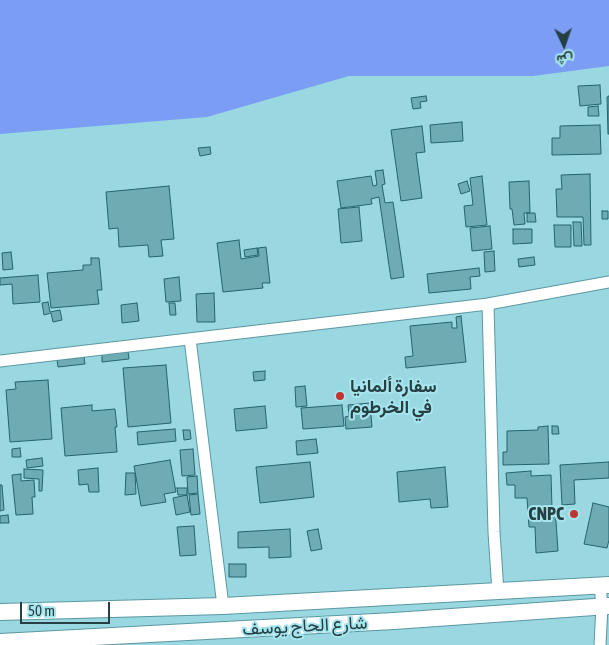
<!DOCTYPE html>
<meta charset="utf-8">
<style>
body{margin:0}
#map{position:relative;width:609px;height:645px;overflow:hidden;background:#99d8e0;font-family:"Asap Condensed",Vazirmatn,sans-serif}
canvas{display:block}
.north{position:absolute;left:539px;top:20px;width:50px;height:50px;-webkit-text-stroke:4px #a6e5ee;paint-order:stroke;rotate:177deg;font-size:14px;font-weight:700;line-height:20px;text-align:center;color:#253f42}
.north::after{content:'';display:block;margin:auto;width:18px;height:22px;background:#253f42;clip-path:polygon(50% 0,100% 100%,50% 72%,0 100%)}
.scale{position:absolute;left:20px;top:602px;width:90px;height:22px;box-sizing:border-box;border:2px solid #253f42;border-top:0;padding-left:6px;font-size:15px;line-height:18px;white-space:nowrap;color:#253f42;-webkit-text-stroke:4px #a6e5ee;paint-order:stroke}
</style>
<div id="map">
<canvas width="609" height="645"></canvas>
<div class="north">ش</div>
<div class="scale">50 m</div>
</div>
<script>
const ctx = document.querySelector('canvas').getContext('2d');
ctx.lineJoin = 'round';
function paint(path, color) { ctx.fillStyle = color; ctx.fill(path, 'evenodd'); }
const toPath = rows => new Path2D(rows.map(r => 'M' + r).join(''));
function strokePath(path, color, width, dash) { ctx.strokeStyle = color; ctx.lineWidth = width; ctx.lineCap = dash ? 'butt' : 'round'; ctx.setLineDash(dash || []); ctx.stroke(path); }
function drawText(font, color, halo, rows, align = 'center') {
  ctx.font = font + ' "Asap Condensed",Vazirmatn,sans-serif'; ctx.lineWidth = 4; ctx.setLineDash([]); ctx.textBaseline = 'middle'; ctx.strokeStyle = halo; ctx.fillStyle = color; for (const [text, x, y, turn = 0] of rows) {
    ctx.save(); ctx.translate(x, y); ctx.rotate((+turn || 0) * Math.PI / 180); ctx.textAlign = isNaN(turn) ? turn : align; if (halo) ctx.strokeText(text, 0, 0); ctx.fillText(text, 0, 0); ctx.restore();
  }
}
const water = toPath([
 [0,0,609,0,609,66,533,76,349,76,207,117,0,134]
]);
const building = toPath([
 [600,85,601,104,580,106,578,86,600,85],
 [426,96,427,101,420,102,421,108,413,109,411,98,426,96],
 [609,96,609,134,608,134,607,97,609,96],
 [598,106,599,116,588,116,588,107,598,106],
 [462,122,463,141,431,143,430,125,462,122],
 [600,125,601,154,552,155,552,138,560,138,560,126,600,125],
 [422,126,425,152,416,153,422,198,401,201,391,130,422,126],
 [210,147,211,154,200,156,198,148,210,147],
 [383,170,385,184,382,185,385,203,393,202,404,277,391,279,379,197,371,199,372,204,341,208,337,181,371,176,373,186,377,185,375,171,383,170],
 [590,174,591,245,584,245,583,217,557,217,556,189,562,189,561,175,590,174],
 [482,176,487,225,466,227,464,206,473,205,470,178,482,176],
 [467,181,470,191,461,194,458,184,467,181],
 [529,181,530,213,524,213,525,224,514,225,512,209,510,209,509,182,529,181],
 [169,186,174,239,161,240,163,256,149,257,148,245,119,247,118,228,109,229,106,192,169,186],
 [359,207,362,241,341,243,338,209,359,207],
 [602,211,608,211,608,219,602,219,602,211],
 [527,213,535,213,536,222,527,222,527,213],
 [573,222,581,222,582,246,574,246,573,222],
 [554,225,571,225,571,247,555,247,554,225],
 [490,226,492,249,472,251,470,228,490,226],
 [513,229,532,229,532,243,513,244,513,229],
 [239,240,241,259,259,256,258,248,266,247,270,283,262,283,263,288,223,292,217,243,239,240],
 [257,248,258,255,245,257,244,250,257,248],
 [494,251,495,271,485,272,484,252,494,251],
 [11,252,13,269,3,270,2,253,11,252],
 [534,257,535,265,519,267,518,259,534,257],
 [91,258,99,258,102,290,97,290,99,304,51,308,47,273,83,270,83,265,91,265,91,258],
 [479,268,480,276,470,277,471,289,429,293,427,274,479,268],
 [38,275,40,302,13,304,12,284,0,285,0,278,38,275],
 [179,277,181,301,166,302,164,279,179,277],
 [214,293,215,322,197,322,196,294,214,293],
 [48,302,50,312,60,310,62,320,53,322,51,313,44,315,42,303,48,302],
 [137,303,139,321,122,323,121,305,137,303],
 [169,303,175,303,176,315,170,315,169,303],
 [461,316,466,362,406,368,405,357,413,356,410,326,452,322,452,328,457,328,456,317,461,316],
 [128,351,129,359,102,362,102,354,128,351],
 [84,357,85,364,58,367,57,360,84,357],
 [166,365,171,423,128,427,123,368,166,365],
 [265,371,265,380,254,381,253,372,265,371],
 [48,380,52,439,10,442,6,390,16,389,15,382,48,380],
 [305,386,307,406,296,407,295,387,305,386],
 [370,403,372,427,346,429,345,417,349,416,348,405,370,403],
 [92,405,92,411,115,409,117,427,115,427,117,452,65,456,61,408,92,405],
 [342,405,344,426,303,429,301,408,342,405],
 [265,406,267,428,236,431,234,409,265,406],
 [548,426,549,464,503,465,503,452,507,452,507,431,538,430,538,427,548,426],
 [552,426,558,426,559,434,552,434,552,426],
 [175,429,176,441,138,445,137,432,175,429],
 [183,430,190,430,191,439,184,440,183,430],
 [316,439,318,453,297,455,296,441,316,439],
 [20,448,21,457,12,457,12,449,20,448],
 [193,449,195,475,182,476,180,450,193,449],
 [42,458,43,466,27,468,26,460,42,458],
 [170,460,176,492,164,494,166,502,141,506,134,466,170,460],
 [310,462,314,497,260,503,256,467,310,462],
 [609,462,609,478,574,480,575,504,562,505,560,465,609,462],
 [445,467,448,507,431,508,430,499,399,502,397,472,445,467],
 [98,468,99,492,89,492,88,484,79,485,78,470,98,468],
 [24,469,43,470,42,491,39,491,39,479,24,478,24,469],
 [531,471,531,476,551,475,552,508,555,507,558,551,536,553,535,527,529,527,527,498,515,498,515,485,507,485,506,473,531,471],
 [126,473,135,473,136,494,125,495,126,473],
 [21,474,21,481,34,480,35,497,32,497,33,514,16,515,12,475,21,474],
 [197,476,198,493,188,494,187,477,197,476],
 [0,485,2,485,4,510,0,511,0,485],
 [177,488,187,488,187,495,178,495,177,488],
 [198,494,200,514,191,515,189,495,198,494],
 [187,495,190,512,176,515,173,498,187,495],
 [593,503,609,507,609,540,607,548,584,544,593,503],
 [8,515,9,523,0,523,0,516,8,515],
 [194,526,196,555,180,556,177,527,194,526],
 [290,529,291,557,269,558,269,547,238,548,238,532,290,529],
 [318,529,322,549,311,551,307,531,318,529],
 [229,564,246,564,246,577,229,577,229,564]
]);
const street = toPath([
 [488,304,494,532,498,592],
 [190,339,223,606],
 [0,361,488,304,609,282],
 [600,645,602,606,600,586]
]);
const secondary = toPath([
 [0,612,223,606,609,585],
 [0,642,394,621,609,606]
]);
const markers = [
 [340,396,5,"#c23331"],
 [574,514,5,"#c23331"]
];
const poiNames = [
 ["سفارة ألمانيا",350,386],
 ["في الخرطوم",350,407],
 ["CNPC",564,514,"right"]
];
const streetNames = [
 ["شارع الحاج يوسف",305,626,-3]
];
paint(water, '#7b9ef4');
paint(building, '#6eacb4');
strokePath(building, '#25646c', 1);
strokePath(street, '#5b98a0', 13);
strokePath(secondary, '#5b98a0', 18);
strokePath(street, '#fff', 11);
strokePath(secondary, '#fff', 16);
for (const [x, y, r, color] of markers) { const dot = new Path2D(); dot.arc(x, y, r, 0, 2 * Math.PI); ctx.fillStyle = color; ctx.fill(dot); strokePath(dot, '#a6e5ee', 2); }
drawText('bold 18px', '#253f42', '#a6e5ee', poiNames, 'left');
drawText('18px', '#253f42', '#a6e5ee', streetNames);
</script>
